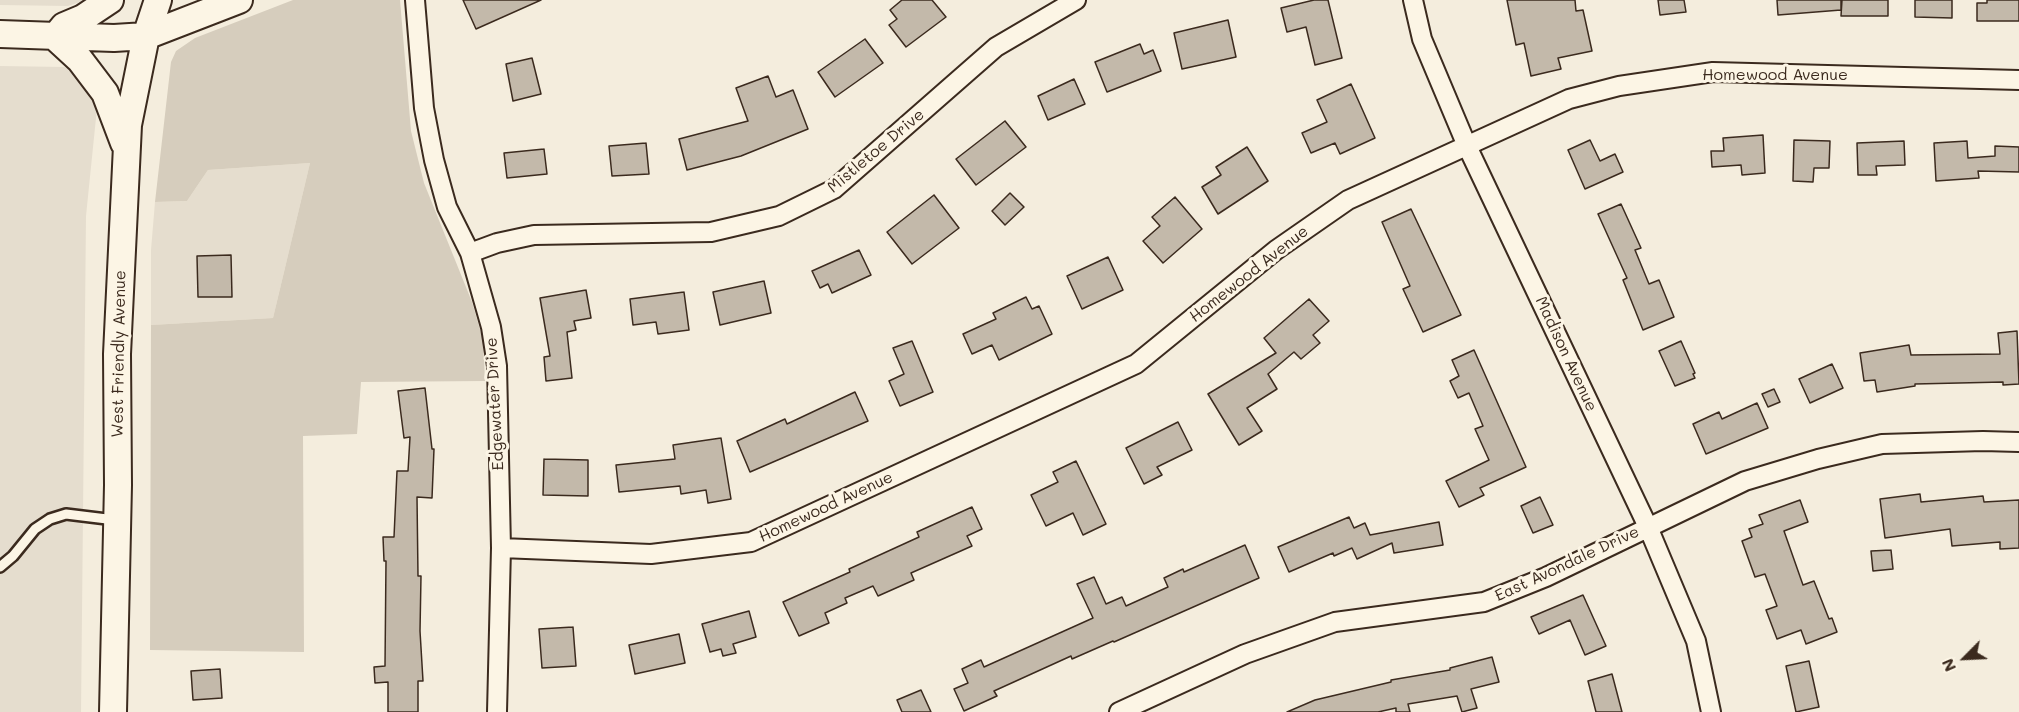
<!DOCTYPE html>
<style>
body{margin:0}
#map{position:relative;width:2019px;height:712px;overflow:hidden;background:#f4eddd;font-family:Mali,sans-serif}
canvas{display:block}
.north{position:absolute;left:1935px;top:628px;width:60px;height:60px;-webkit-text-stroke:4px #fcf5e5;paint-order:stroke;rotate:246deg;font-size:16px;font-weight:700;line-height:24px;text-align:center;color:#3b2a1e}
.north::after{content:'';display:block;margin:auto;width:21px;height:27px;background:#3b2a1e;clip-path:polygon(50% 0,100% 100%,50% 72%,0 100%)}
</style>
<div id="map">
<canvas width="2019" height="712"></canvas>
<div class="north">N</div>
</div>
<script>
const ctx = document.querySelector('canvas').getContext('2d');
ctx.lineJoin = 'round';
function paint(path, color) { ctx.fillStyle = color; ctx.fill(path, 'evenodd'); }
const toPath = rows => new Path2D(rows.map(r => 'M' + r).join(''));
function strokePath(path, color, width, dash) { ctx.strokeStyle = color; ctx.lineWidth = width; ctx.lineCap = dash ? 'butt' : 'round'; ctx.setLineDash(dash || []); ctx.stroke(path); }
function drawText(font, color, halo, rows, align = 'center') {
  ctx.font = font + ' Mali,sans-serif'; ctx.lineWidth = 6; ctx.setLineDash([]); ctx.textBaseline = 'middle'; ctx.strokeStyle = halo; ctx.fillStyle = color; for (const [text, x, y, turn = 0] of rows) {
    ctx.save(); ctx.translate(x, y); ctx.rotate((+turn || 0) * Math.PI / 180); ctx.textAlign = isNaN(turn) ? turn : align; if (halo) ctx.strokeText(text, 0, 0); ctx.fillText(text, 0, 0); ctx.restore();
  }
}
const built = toPath([
 [0,0,86,0,68,6,0,5],
 [0,66,64,67,75,72,91,87,97,108,86,216,81,712,0,712],
 [310,163,273,318,151,325,151,250,155,202,187,201,208,170]
]);
const green = toPath([
 [293,0,400,0,411,131,424,183,472,302,483,340,485,381,361,382,357,434,303,436,304,652,150,650,151,325,273,318,310,163,208,170,187,201,155,202,171,62,176,51,195,38]
]);
const building = toPath([
 [463,0,541,0,476,29,463,0],
 [902,0,932,0,946,17,906,47,889,25,897,19,890,10,902,0],
 [1314,0,1328,0,1342,58,1315,65,1306,27,1287,32,1281,8,1314,0],
 [1507,0,1575,0,1576,11,1583,10,1592,51,1558,58,1561,69,1531,76,1524,43,1516,45,1507,0],
 [1658,0,1684,0,1686,12,1660,15,1658,0],
 [1777,0,1841,0,1841,10,1778,15,1777,0],
 [1842,0,1888,0,1888,16,1841,16,1842,0],
 [1915,0,1952,0,1952,18,1915,17,1915,0],
 [1987,0,2019,0,2019,21,1977,21,1977,3,1987,3,1987,0],
 [1228,20,1236,57,1182,69,1174,33,1228,20],
 [865,39,883,63,835,97,818,72,865,39],
 [1140,44,1144,54,1153,50,1161,71,1107,92,1095,62,1140,44],
 [532,58,541,94,513,101,506,64,532,58],
 [768,76,776,97,793,90,808,129,741,156,687,170,679,139,748,121,736,88,768,76],
 [1074,79,1085,104,1048,120,1038,96,1074,79],
 [1351,84,1375,138,1340,154,1335,143,1311,153,1302,133,1327,122,1317,100,1351,84],
 [1005,121,1026,147,976,185,956,159,1005,121],
 [1763,135,1765,173,1742,175,1741,165,1712,167,1711,151,1724,151,1723,138,1763,135],
 [1590,140,1600,161,1615,154,1623,172,1585,189,1568,150,1590,140],
 [1794,140,1830,141,1829,168,1814,168,1813,182,1793,181,1794,140],
 [1904,141,1905,165,1876,166,1877,175,1858,175,1857,143,1904,141],
 [1967,141,1968,158,1995,156,1995,146,2019,147,2019,172,1978,171,1979,178,1936,181,1934,143,1967,141],
 [646,143,649,174,612,176,609,146,646,143],
 [1247,147,1268,181,1218,214,1202,187,1221,175,1216,167,1247,147],
 [544,149,547,174,507,178,504,153,544,149],
 [1010,193,1024,207,1005,225,992,211,1010,193],
 [934,195,959,228,912,264,887,232,934,195],
 [1175,197,1202,229,1163,263,1143,241,1160,226,1152,217,1175,197],
 [1621,204,1641,248,1635,250,1649,284,1659,280,1674,317,1643,330,1623,280,1627,278,1598,214,1621,204],
 [1411,209,1461,315,1423,332,1403,289,1410,286,1382,222,1411,209],
 [859,250,871,275,832,293,828,284,820,288,812,271,859,250],
 [231,255,232,297,198,297,197,256,231,255],
 [1108,257,1123,290,1082,309,1067,276,1108,257],
 [764,281,771,313,720,325,713,292,764,281],
 [586,290,591,318,574,321,576,330,567,332,572,378,546,381,544,357,550,356,540,298,586,290],
 [684,292,689,330,658,334,656,322,633,325,630,299,684,292],
 [1026,297,1032,309,1039,306,1052,334,999,360,992,345,972,354,963,334,996,319,993,313,1026,297],
 [1309,299,1329,321,1313,335,1320,343,1301,359,1294,352,1268,374,1277,389,1247,408,1262,431,1239,445,1208,394,1276,353,1264,338,1309,299],
 [2017,331,2019,384,2003,385,2003,382,1915,384,1915,386,1877,392,1875,380,1864,381,1860,353,1909,345,1911,355,2000,354,1998,333,2017,331],
 [912,341,933,392,900,406,889,381,904,374,893,348,912,341],
 [1681,341,1695,373,1693,374,1695,378,1675,386,1659,351,1681,341],
 [1474,350,1526,467,1480,488,1484,495,1459,507,1446,481,1489,460,1475,429,1483,426,1469,393,1458,398,1450,381,1459,376,1452,360,1474,350],
 [1832,364,1843,388,1810,403,1799,379,1832,364],
 [425,388,432,449,434,449,432,498,417,497,418,576,421,576,420,631,423,681,418,681,418,712,388,712,388,682,375,683,374,667,385,666,386,561,384,561,383,537,394,537,397,471,408,471,410,437,404,438,398,391,425,388],
 [1774,389,1780,402,1768,407,1762,394,1774,389],
 [855,392,868,421,750,472,737,441,785,419,787,424,855,392],
 [1757,403,1768,428,1706,454,1693,424,1719,412,1722,419,1757,403],
 [1178,422,1192,450,1157,467,1162,475,1144,484,1126,448,1178,422],
 [721,438,731,499,708,503,706,490,681,494,680,486,619,492,616,465,675,459,673,445,721,438],
 [544,459,588,460,588,496,543,495,544,459],
 [1076,461,1106,524,1083,535,1073,513,1046,526,1031,495,1058,482,1053,472,1076,461],
 [1920,494,1921,502,1983,496,1984,502,2019,500,2019,548,2000,549,2000,542,1952,546,1950,529,1885,538,1880,499,1920,494],
 [1540,497,1553,525,1533,533,1521,506,1540,497],
 [1800,500,1808,522,1784,531,1803,585,1814,581,1829,619,1832,618,1837,632,1806,644,1801,630,1777,639,1766,610,1777,606,1765,574,1755,577,1742,541,1752,537,1749,529,1763,524,1759,515,1800,500],
 [972,507,982,529,967,536,972,546,911,573,914,580,878,596,873,586,845,598,847,603,825,613,829,623,799,636,783,602,850,572,849,569,919,537,917,532,972,507],
 [1349,517,1354,528,1365,523,1370,535,1439,522,1443,545,1394,553,1392,543,1357,559,1352,548,1334,556,1333,553,1289,572,1278,547,1349,517],
 [1245,545,1259,578,1114,642,1113,641,1072,659,1071,656,994,691,997,696,964,711,954,689,968,683,962,669,981,660,984,667,1093,618,1077,584,1094,577,1106,604,1122,597,1126,606,1168,587,1164,578,1183,569,1184,572,1245,545],
 [1891,550,1893,569,1873,571,1871,551,1891,550],
 [1583,595,1606,646,1585,655,1570,620,1539,634,1531,617,1583,595],
 [749,611,756,637,733,644,736,653,723,656,721,649,710,652,702,624,749,611],
 [573,627,576,666,542,668,539,629,573,627],
 [679,634,685,663,635,674,629,645,679,634],
 [1492,657,1499,682,1471,689,1477,708,1462,712,1457,696,1408,704,1410,712,1396,712,1396,708,1378,712,1287,712,1315,700,1391,682,1391,680,1450,670,1450,668,1492,657],
 [1809,661,1819,707,1796,712,1786,666,1809,661],
 [220,669,222,698,193,700,191,671,220,669],
 [1612,674,1622,712,1596,712,1588,681,1612,674],
 [921,690,931,712,902,712,897,700,921,690]
]);
const service = toPath([
 [0,567,13,556,35,529,50,519,66,514,115,520]
]);
const minor = toPath([
 [415,0,424,108,434,160,447,207,470,253,491,327,497,366,501,548,497,712],
 [1413,0,1422,39,1467,146,1648,527,1696,641,1711,712],
 [470,253,497,243,534,235,711,232,779,216,834,189,996,47,1076,0],
 [501,548,651,554,751,542,1136,364,1276,250,1348,200,1569,99,1619,86,1713,72,2019,80],
 [1119,712,1245,654,1335,622,1484,602,1546,577,1745,481,1818,459,1882,444,1983,441,2019,442]
]);
const secondary = toPath([
 [0,34,114,38,146,36,239,0],
 [55,37,80,60,105,93,124,143],
 [55,37,64,26,83,18,110,0],
 [113,712,118,485,117,354,128,125,146,36,158,0]
]);
const streetNames = [
 ["Homewood Avenue",1775,75],
 ["Mistletoe Drive",876,151,-40],
 ["Homewood Avenue",1249,274,-38],
 ["West Friendly Avenue",119,354,-89],
 ["Madison Avenue",1566,354,65],
 ["Edgewater Drive",495,404,-93],
 ["Homewood Avenue",826,507,-25],
 ["East Avondale Drive",1567,564,-25]
];
paint(built, '#e5ddce');
paint(green, '#d6cdbd');
paint(building, '#c3b9aa');
strokePath(building, '#3b2a1e', 1.5);
strokePath(service, '#3b2a1e', 14);
strokePath(minor, '#3b2a1e', 22);
strokePath(secondary, '#3b2a1e', 30);
strokePath(service, '#fcf5e5', 9);
strokePath(minor, '#fcf5e5', 18);
strokePath(secondary, '#fcf5e5', 26);
drawText('16px', '#3b2a1e', '#fcf5e5', streetNames);
</script>
